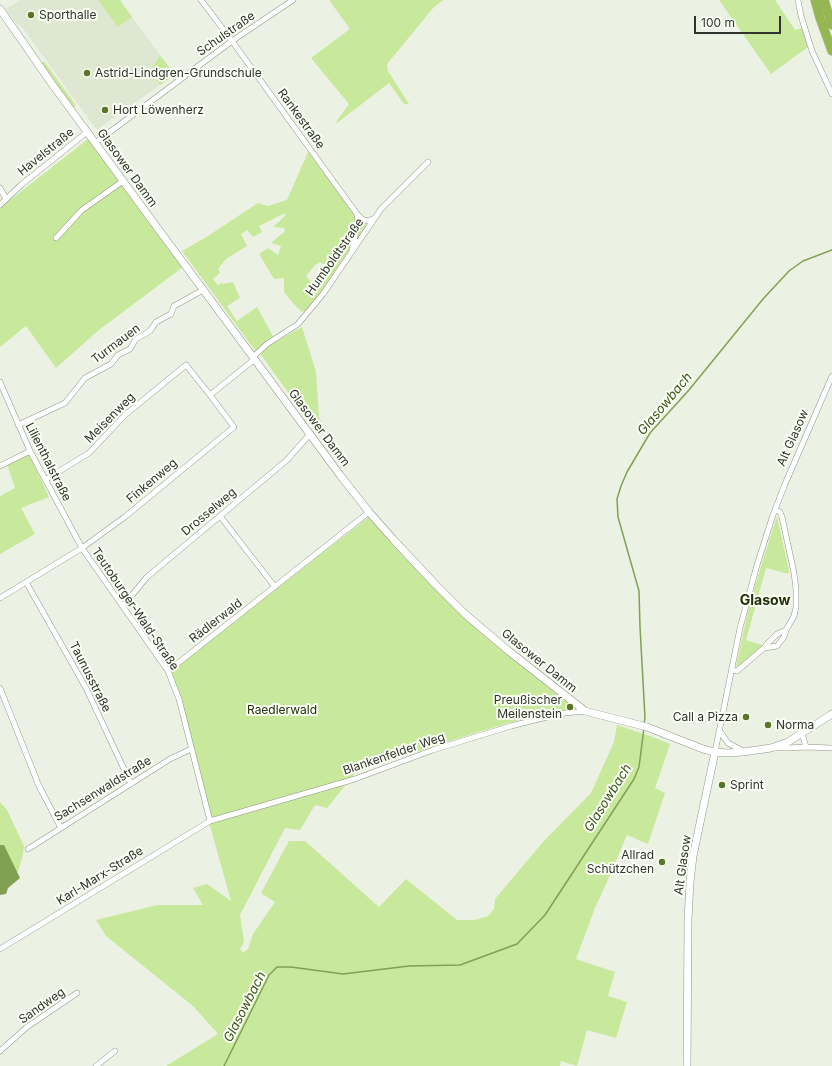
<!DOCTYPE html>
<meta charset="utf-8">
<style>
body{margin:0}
#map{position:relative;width:832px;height:1066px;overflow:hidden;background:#ebf2e3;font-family:Inter,sans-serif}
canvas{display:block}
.scale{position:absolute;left:694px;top:16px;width:87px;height:18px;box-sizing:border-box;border:2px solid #30322c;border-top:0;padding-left:5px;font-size:12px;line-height:14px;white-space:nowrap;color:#30322c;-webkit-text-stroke:3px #f9fff3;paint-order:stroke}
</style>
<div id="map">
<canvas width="832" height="1066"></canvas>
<div class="scale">100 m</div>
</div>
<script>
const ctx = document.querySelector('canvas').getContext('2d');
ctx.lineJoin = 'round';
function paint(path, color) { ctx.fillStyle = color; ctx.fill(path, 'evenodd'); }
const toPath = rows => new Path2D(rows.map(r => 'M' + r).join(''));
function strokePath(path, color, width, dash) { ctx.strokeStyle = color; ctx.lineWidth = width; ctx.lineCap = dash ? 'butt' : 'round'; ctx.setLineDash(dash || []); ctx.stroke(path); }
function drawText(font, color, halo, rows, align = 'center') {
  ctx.font = font + ' Inter,sans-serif'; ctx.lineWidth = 4; ctx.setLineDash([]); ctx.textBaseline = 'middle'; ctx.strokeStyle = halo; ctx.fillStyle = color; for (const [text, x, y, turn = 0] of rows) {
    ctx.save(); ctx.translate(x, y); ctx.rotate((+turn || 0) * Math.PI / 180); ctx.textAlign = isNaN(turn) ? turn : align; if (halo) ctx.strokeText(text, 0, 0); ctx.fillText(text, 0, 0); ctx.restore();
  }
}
const built = toPath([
 [20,0,98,0,118,27,132,17,160,55,150,71,160,85,98,129,96,129,22,27,16,23,6,9]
]);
const green = toPath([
 [98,0,120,0,132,17,118,27],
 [329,0,443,0,434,7,387,64,388,71,409,104,404,104,389,83,337,123,336,122,349,104,311,58,350,29],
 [719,0,775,0,795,30,802,28,808,47,771,74],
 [160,55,175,75,160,85,150,71],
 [44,61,75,104,75,107,73,108,40,64],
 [88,139,183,267,99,330,56,368,26,326,0,347,0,208],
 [309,150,366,222,366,228,355,245,343,259,334,275,310,308,302,312,293,303,284,292,284,278,274,279,259,254,268,248,278,255,281,246,271,243,285,231,284,228,273,227,285,216,285,213,259,226,262,232,253,237,247,230,241,234,247,246,226,259,218,269,220,273,213,279,218,285,222,283,223,284,233,282,240,298,227,306,237,321,257,307,274,338,256,352,182,251,205,238,258,203,268,206,287,200],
 [320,262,330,268,316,288,306,276,315,265],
 [302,327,316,372,319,416,321,422,313,427,261,355,261,353,268,346],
 [29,454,49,497,21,508,35,534,0,554,0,496,15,488,7,464],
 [370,516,411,562,570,703,571,706,569,710,519,720,478,732,357,771,327,808,315,805,300,830,285,828,240,915,244,942,240,949,243,953,248,949,253,934,275,902,261,893,289,841,305,841,379,907,406,879,457,920,475,920,488,916,494,909,495,899,542,843,591,793,614,742,617,725,647,735,670,744,655,788,665,793,648,844,627,835,610,875,595,908,576,959,615,972,608,996,627,1002,616,1038,587,1030,577,1066,561,1061,560,1066,166,1066,218,1034,193,1006,106,936,96,920,157,905,203,905,193,888,207,884,231,901,209,822,209,818,171,671],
 [777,516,789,571,789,574,766,568,746,640,762,645,759,649,739,666,736,666,749,607,761,566],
 [0,802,7,810,24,846,23,855,18,872,12,875,0,878]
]);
const water = toPath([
 [0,845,4,845,20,878,8,888,6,894,0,895]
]);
const stream = toPath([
 [644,724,645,718,640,627,639,591,618,517,617,499,621,486,627,472,650,433,689,390,763,299,789,271,803,261,832,250],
 [224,1066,269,975,277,967,291,967,343,974,409,966,460,965,517,944,545,915,634,779,639,767,644,728]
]);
const minor = toPath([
 [201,0,232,41,357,214,362,219,368,221,375,218],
 [798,0,801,16,812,51,832,94],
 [95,143,232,41,293,0],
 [0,188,6,199],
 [0,205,21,185,87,132],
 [56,238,82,210,123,181],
 [352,250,358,222,357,214],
 [253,357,267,344,298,324,323,294,381,209,428,162],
 [0,382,30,451,82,548,168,671,179,699,210,821],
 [210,395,255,359],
 [18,425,65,403,85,378,111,364,118,355,130,349,136,339,150,331,156,322,171,314,174,306,203,290],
 [0,466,30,451],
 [220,516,275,587],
 [26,582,86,688,131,784],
 [0,598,82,548,126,516,234,427,210,395,186,365,125,415,89,453,45,480],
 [123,606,147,577,287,460,310,434],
 [764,648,777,646,784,637,786,630,794,616,796,607,796,589,794,573,782,517,780,512,775,510],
 [731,670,737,671,764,648,767,644,777,634,786,630],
 [168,671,369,512],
 [0,688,39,786,61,828],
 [719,730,728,743,743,751],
 [802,733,806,747],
 [774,748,788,748,806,747,832,748],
 [715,752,740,628,757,565,773,515,785,484,832,376],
 [28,849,170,759,191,749],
 [0,949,210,821,355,779,433,750,511,726,539,719,565,713,585,711],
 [0,1051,27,1027,77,993],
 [96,1066,115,1051]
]);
const tertiary = toPath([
 [0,9,52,84,159,230,340,475,369,512,393,539,435,584,465,614,510,652,585,711,647,727,703,749,715,752,727,753,743,752,771,748,788,742,832,714],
 [687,1066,688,919,690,882,693,856,715,752]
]);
const trunk = toPath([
 [815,0,820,18,832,51],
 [824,0,832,25]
]);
const markers = [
 [31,15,4,"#597529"],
 [87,73,4,"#597529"],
 [105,110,4,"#597529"],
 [570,707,4,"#597529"],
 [746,717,4,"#597529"],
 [768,725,4,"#597529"],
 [722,785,4,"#597529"],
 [662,862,4,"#597529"]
];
const poiNames = [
 ["Sporthalle",39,15],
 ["Astrid-Lindgren-Grundschule",95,73],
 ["Hort Löwenherz",113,110],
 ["Preußischer",562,700,"right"],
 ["Meilenstein",562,714,"right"],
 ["Call a Pizza",738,717,"right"],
 ["Norma",776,725],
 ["Sprint",730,785],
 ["Allrad",654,855,"right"],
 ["Schützchen",654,869,"right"]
];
const streetNames = [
 ["Schulstraße",226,34,-35],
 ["Rankestraße",301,119,54],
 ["Havelstraße",46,152,-39],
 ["Glasower Damm",127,168,54],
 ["Humboldtstraße",335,257,-55],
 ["Turmauen",116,344,-37],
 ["Meisenweg",110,418,-45],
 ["Glasower Damm",319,428,53],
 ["Alt Glasow",793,438,-66],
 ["Lilienthalstraße",48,462,63],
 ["Finkenweg",152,481,-40],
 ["Drosselweg",209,512,-40],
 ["Teutoburger-Wald-Straße",135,609,56],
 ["Rädlerwald",216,621,-38],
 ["Glasower Damm",539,661,39],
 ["Taunusstraße",90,677,63],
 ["Blankenfelder Weg",394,754,-19],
 ["Sachsenwaldstraße",103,789,-32],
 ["Alt Glasow",683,865,-82],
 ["Karl-Marx-Straße",100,876,-32],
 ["Sandweg",42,1006,-35]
];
const parkNames = [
 ["Raedlerwald",282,710]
];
const waterNames = [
 ["Glasowbach",665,404,-50],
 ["Glasowbach",608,798,-58],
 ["Glasowbach",245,1007,-63]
];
const quarterNames = [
 ["Glasow",765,601]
];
paint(built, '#dde7d1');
paint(green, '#c8e89c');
paint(water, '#81a052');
strokePath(stream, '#81a052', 1.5);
strokePath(minor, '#8f9588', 6);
strokePath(tertiary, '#8f9588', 8);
strokePath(trunk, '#d1d2d1', 10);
strokePath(minor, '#fff', 5);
strokePath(tertiary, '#fff', 7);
strokePath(trunk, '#94b653', 9);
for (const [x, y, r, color] of markers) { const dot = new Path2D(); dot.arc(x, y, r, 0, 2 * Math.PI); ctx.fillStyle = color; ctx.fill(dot); strokePath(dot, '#f9fff3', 1.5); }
drawText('12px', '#30322c', '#f9fff3', poiNames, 'left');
drawText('12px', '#30322c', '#f9fff3', streetNames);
drawText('12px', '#222f0d', '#f9fff3', parkNames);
drawText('italic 13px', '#3e531b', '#f9fff3', waterNames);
drawText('bold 14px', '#212e0a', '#f9fff3', quarterNames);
</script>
